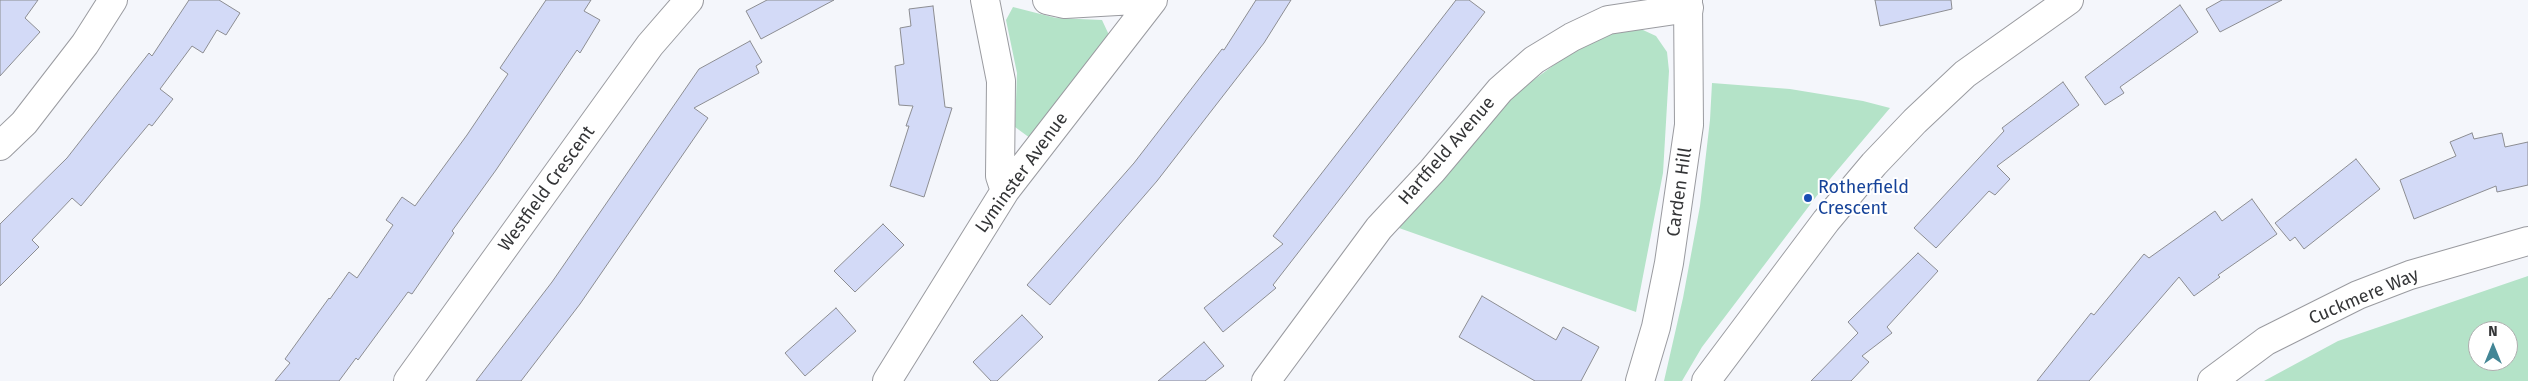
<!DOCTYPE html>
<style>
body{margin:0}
#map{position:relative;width:2528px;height:381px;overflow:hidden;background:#f4f6fb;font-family:"Fira Sans",sans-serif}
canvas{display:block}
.north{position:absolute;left:2468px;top:321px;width:50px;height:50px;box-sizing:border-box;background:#fff;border:1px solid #aeaeaf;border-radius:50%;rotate:0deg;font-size:14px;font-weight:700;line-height:20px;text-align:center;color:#343537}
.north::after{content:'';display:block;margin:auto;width:18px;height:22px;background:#438696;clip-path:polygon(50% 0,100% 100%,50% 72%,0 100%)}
</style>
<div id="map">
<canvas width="2528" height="381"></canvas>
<div class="north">N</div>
</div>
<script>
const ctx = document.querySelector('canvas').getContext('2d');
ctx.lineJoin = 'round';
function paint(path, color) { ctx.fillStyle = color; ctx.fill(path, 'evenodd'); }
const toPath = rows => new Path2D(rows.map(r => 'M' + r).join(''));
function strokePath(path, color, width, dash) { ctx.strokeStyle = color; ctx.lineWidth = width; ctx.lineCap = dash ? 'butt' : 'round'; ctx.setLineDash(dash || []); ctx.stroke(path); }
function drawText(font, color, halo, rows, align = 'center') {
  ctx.font = font + ' "Fira Sans",sans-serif'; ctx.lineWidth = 4; ctx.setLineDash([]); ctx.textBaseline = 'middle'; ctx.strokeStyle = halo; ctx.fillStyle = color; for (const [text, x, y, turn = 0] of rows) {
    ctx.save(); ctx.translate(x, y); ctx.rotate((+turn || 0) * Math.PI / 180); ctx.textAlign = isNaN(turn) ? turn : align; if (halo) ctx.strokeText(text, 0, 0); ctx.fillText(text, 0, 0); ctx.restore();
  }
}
const green = toPath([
 [1013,7,1056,18,1102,20,1109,35,1030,138,1015,127,1017,73,1006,20],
 [1620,30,1643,30,1656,36,1667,52,1669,71,1663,173,1636,312,1399,228,1516,93,1562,59,1594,41],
 [1712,83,1790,89,1863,101,1890,108,1825,185,1702,347,1682,381,1664,381,1683,298,1700,206,1710,120],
 [2528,276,2528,381,2264,381,2338,341],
 [2478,331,2508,331,2508,361,2478,361]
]);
const building = toPath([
 [0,0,38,0,25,18,40,32,0,76,0,0],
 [189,0,219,0,240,13,226,35,217,30,203,53,192,46,160,89,173,99,152,126,149,124,81,206,72,198,32,240,39,247,0,286,0,224,67,158,149,53,152,56,189,0],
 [546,0,591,0,584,11,600,20,580,53,577,50,496,170,452,231,454,233,412,294,408,292,358,360,356,358,339,381,275,381,290,363,285,359,329,298,330,299,349,272,357,278,393,225,386,220,402,197,415,206,467,135,508,74,500,68,546,0],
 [767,0,834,0,761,39,746,11,767,0],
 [1256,0,1291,0,1264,43,1157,181,1050,305,1027,285,1134,163,1222,49,1224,50,1256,0],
 [1456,0,1469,0,1485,12,1273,285,1276,288,1223,332,1204,308,1283,244,1273,236,1456,0],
 [1875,0,1951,0,1952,9,1880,26,1875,0],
 [2222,0,2282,0,2220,32,2206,9,2222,0],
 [2180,5,2198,32,2120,87,2124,93,2105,105,2085,77,2180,5],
 [933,6,945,107,952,108,924,197,890,186,909,126,906,126,913,106,899,105,895,66,904,64,900,28,911,26,909,9,933,6],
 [750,41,762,62,756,66,759,73,694,108,708,118,580,304,521,381,476,381,552,282,699,69,750,41],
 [2063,82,2079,105,1997,166,2010,179,1995,195,1989,191,1936,248,1914,228,2004,131,2002,128,2063,82],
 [2472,133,2474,139,2502,133,2505,147,2528,142,2528,185,2497,192,2496,186,2414,219,2400,180,2456,156,2450,142,2472,133],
 [2356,159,2380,189,2304,249,2295,237,2290,241,2275,223,2356,159],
 [2252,199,2277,234,2218,275,2220,277,2194,296,2179,277,2089,381,2037,381,2091,313,2094,315,2144,254,2149,258,2215,211,2222,221,2252,199],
 [883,224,904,245,855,292,834,271,883,224],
 [1918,253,1938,271,1887,327,1892,333,1862,356,1869,362,1851,381,1811,381,1858,333,1848,322,1918,253],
 [1482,296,1556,340,1563,327,1599,347,1581,381,1535,381,1459,337,1482,296],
 [836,308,856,331,805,376,785,353,836,308],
 [1022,315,1043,337,997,381,991,381,973,362,1022,315],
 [1204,342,1224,366,1205,381,1158,381,1204,342]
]);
const minor = toPath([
 [985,0,1001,81,1000,176,1005,191],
 [1047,0,1065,4,1135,0,1148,6],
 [0,146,24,123,85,44,113,0],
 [408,381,650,45,689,0],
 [887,381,1005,191,1153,0],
 [1266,381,1379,228,1432,171,1500,90,1534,60,1572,37,1608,20,1689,8],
 [1640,381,1656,327,1669,263,1689,125,1688,0],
 [1706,381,1826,221,1874,164,1915,121,1965,74,2069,0],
 [2212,381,2266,341,2358,295,2410,275,2528,241]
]);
const markers = [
 [1808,198,5,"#1a4fb4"]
];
const streetNames = [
 ["Hartfield Avenue",1447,151,-49],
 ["Lyminster Avenue",1022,173,-54],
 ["Westfield Crescent",547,189,-54],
 ["Carden Hill",1680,192,-82],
 ["Cuckmere Way",2364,297,-23]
];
const transitNames = [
 ["Rotherfield",1818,188],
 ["Crescent",1818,209]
];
paint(green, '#b4e3c8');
paint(building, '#d3daf7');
strokePath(building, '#8c8d92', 1);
strokePath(minor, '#9a9ba0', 30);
strokePath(minor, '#fff', 28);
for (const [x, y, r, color] of markers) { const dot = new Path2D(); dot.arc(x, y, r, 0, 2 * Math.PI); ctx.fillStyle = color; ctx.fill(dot); strokePath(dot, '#fff', 2); }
drawText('18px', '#343537', '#fff', streetNames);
drawText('18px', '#164399', '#fff', transitNames, 'left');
</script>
